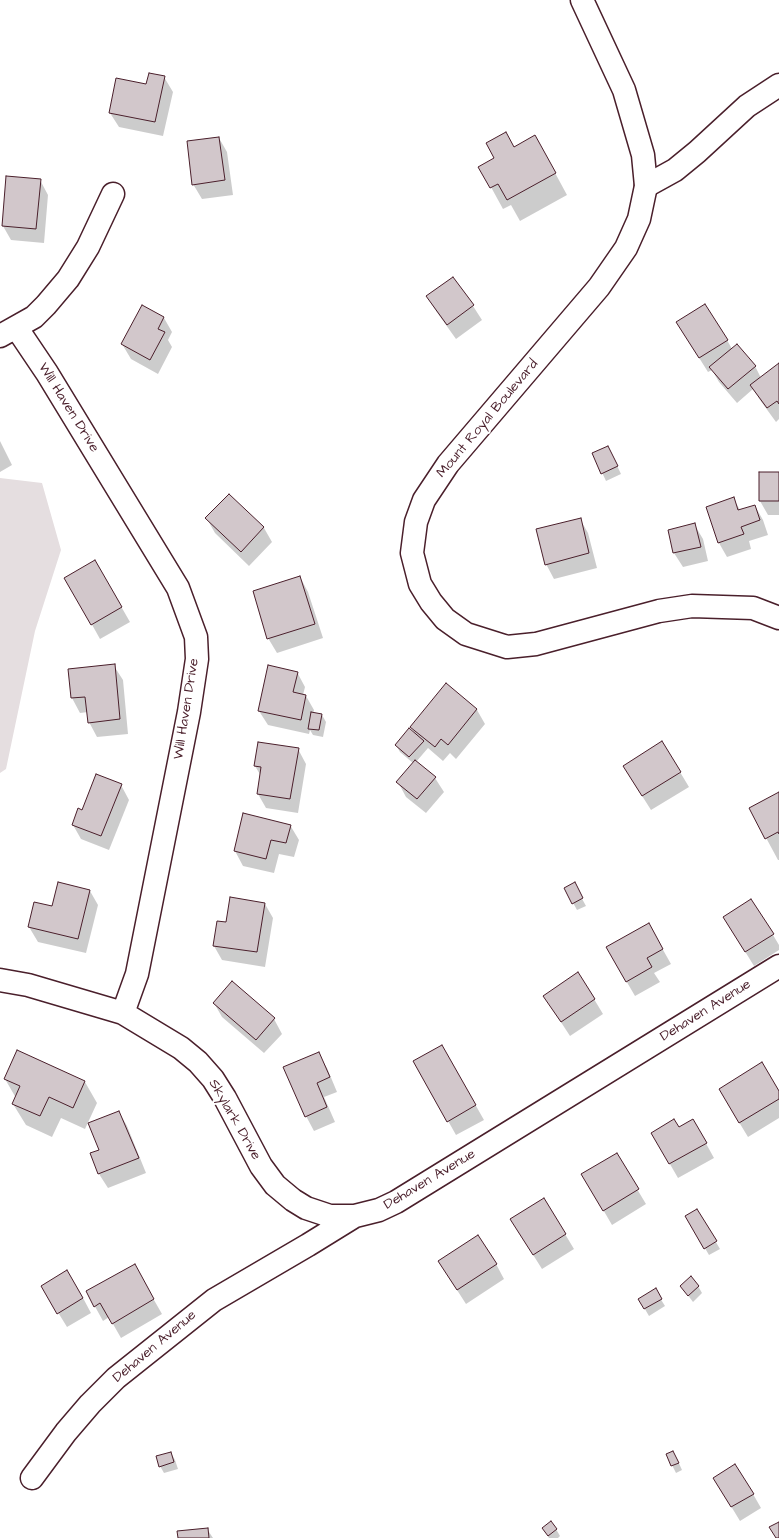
<!DOCTYPE html>
<style>
body{margin:0}
canvas{display:block;background:#fff}
</style>
<canvas width="779" height="1538"></canvas>
<script>
const ctx = document.querySelector('canvas').getContext('2d');
ctx.lineJoin = 'round';
function paint(path, color) { ctx.fillStyle = color; ctx.fill(path, 'evenodd'); }
const toPath = rows => new Path2D(rows.map(r => 'M' + r).join(''));
function strokePath(path, color, width, dash) { ctx.strokeStyle = color; ctx.lineWidth = width; ctx.lineCap = dash ? 'butt' : 'round'; ctx.setLineDash(dash || []); ctx.stroke(path); }
function drawText(font, color, halo, rows, align = 'center') {
  ctx.font = font + ' "Architects Daughter",sans-serif'; ctx.lineWidth = 4; ctx.setLineDash([]); ctx.textBaseline = 'middle'; ctx.strokeStyle = halo; ctx.fillStyle = color; for (const [text, x, y, turn = 0] of rows) {
    ctx.save(); ctx.translate(x, y); ctx.rotate((+turn || 0) * Math.PI / 180); ctx.textAlign = isNaN(turn) ? turn : align; if (halo) ctx.strokeText(text, 0, 0); ctx.fillText(text, 0, 0); ctx.restore();
  }
}
const green = toPath([
 [0,478,42,483,61,550,35,631,6,769,0,773]
]);
const shadow = toPath([
 [164,77,173,92,163,136,119,127,110,113,147,86],
 [219,138,227,152,233,195,202,199,193,184],
 [514,148,547,158,567,195,520,221,511,205,503,209,480,167],
 [40,180,48,195,44,243,11,240,3,226],
 [452,278,473,306,482,320,456,339,436,311,427,297],
 [142,307,164,318,172,332,168,340,172,347,158,374,131,359,122,344],
 [686,337,727,340,732,349,755,366,761,378,779,365,779,419,776,422,760,400,753,389,737,403,719,382,712,370,708,372],
 [0,441,12,465,0,472],
 [608,447,621,474,606,481,593,453],
 [779,473,779,515,768,515,760,501],
 [229,495,264,528,272,542,249,566,215,533,207,519],
 [733,498,740,510,755,506,763,520,768,535,749,541,751,549,727,557,719,543],
 [580,519,588,533,597,568,554,579,546,564],
 [694,524,703,539,708,561,683,567,674,553,669,531],
 [95,561,130,622,100,639,66,578],
 [300,577,308,592,323,638,277,653,268,638],
 [114,666,123,680,128,734,97,737,89,722,88,712,80,713,72,698,69,670],
 [297,672,305,687,303,695,306,696,314,710,313,714,322,715,326,722,323,737,313,735,310,730,309,734,268,725,259,711],
 [446,685,477,710,485,724,456,759,450,753,443,761,428,748,416,762,435,778,444,792,426,813,406,797,398,782,413,763,400,752,396,745,416,735,411,727],
 [298,749,306,764,298,813,266,808,258,794,261,776,255,766],
 [680,772,689,787,651,810,632,780],
 [121,785,129,800,109,850,81,839,73,825,82,811],
 [779,793,779,860,778,860,750,808],
 [243,815,290,825,299,840,294,857,279,854,274,873,243,866,235,851],
 [574,884,586,906,577,910,565,888],
 [90,891,98,905,86,953,38,942,29,927,53,907],
 [265,904,273,918,265,967,222,960,214,946,226,923],
 [649,925,671,964,654,973,660,982,635,996,607,948],
 [733,932,773,935,779,945,779,950,754,966],
 [594,999,603,1014,570,1036,553,1010],
 [214,1003,274,1019,282,1034,264,1053,222,1017],
 [442,1046,484,1120,456,1135,415,1062],
 [318,1053,327,1068,337,1092,324,1097,335,1122,314,1131,306,1116],
 [5,1079,85,1082,97,1103,85,1129,61,1118,52,1137,26,1125,13,1104,16,1098],
 [779,1093,779,1118,748,1137,728,1104],
 [119,1112,127,1126,146,1173,108,1188,99,1174,91,1154,100,1150],
 [693,1120,714,1158,678,1178,652,1133,679,1128],
 [616,1154,646,1204,612,1225,591,1189],
 [544,1199,574,1249,542,1269,520,1234],
 [697,1210,720,1249,709,1255,686,1216],
 [496,1264,504,1279,466,1304,448,1276],
 [134,1265,162,1314,121,1338,109,1317,103,1321,87,1292],
 [681,1286,698,1286,702,1293,693,1302],
 [655,1290,665,1306,649,1316,639,1299],
 [83,1298,91,1313,67,1327,51,1301],
 [171,1453,175,1460,178,1469,164,1473,160,1466],
 [667,1455,677,1459,682,1470,676,1473],
 [723,1493,753,1494,761,1508,740,1521],
 [543,1528,556,1529,560,1536,558,1538,549,1538],
 [207,1529,213,1538,179,1538]
]);
const building = toPath([
 [149,73,165,76,155,122,109,113,116,78,146,84,149,73],
 [506,132,514,147,535,135,556,173,507,200,498,184,490,188,478,167,494,158,486,143,506,132],
 [219,137,225,180,192,185,187,141,219,137],
 [6,176,41,179,36,229,2,226,6,176],
 [453,277,474,305,447,325,426,296,453,277],
 [705,304,728,340,699,358,676,322,705,304],
 [142,305,164,317,158,329,165,332,150,360,121,344,142,305],
 [737,344,756,366,728,389,709,367,737,344],
 [779,363,779,404,777,401,767,408,750,385,779,363],
 [608,446,618,466,601,474,592,453,608,446],
 [759,472,779,472,779,501,759,501,759,472],
 [229,494,264,527,241,552,205,518,229,494],
 [734,497,738,510,755,505,760,520,741,527,744,534,718,543,706,507,734,497],
 [581,518,589,553,545,565,536,529,581,518],
 [695,523,701,547,673,553,668,530,695,523],
 [95,560,122,607,91,625,64,578,95,560],
 [300,576,315,624,267,639,253,591,300,576],
 [115,664,120,719,88,723,85,697,71,698,68,669,115,664],
 [268,665,298,672,293,692,306,695,301,720,258,711,268,665],
 [446,683,477,709,448,745,441,739,435,747,410,727,446,683],
 [311,712,322,714,319,730,308,729,311,712],
 [409,728,424,741,409,757,395,745,409,728],
 [662,741,681,772,642,796,623,766,662,741],
 [258,742,299,748,290,799,257,794,261,767,254,766,258,742],
 [415,760,436,777,417,799,396,782,415,760],
 [96,774,122,784,101,836,72,825,78,808,82,810,96,774],
 [779,792,779,834,778,832,765,839,749,808,779,792],
 [243,813,291,825,286,843,271,840,266,859,234,851,243,813],
 [58,882,90,890,78,939,28,927,34,902,52,906,58,882],
 [575,882,583,898,572,904,564,888,575,882],
 [230,897,265,903,257,952,213,946,217,921,226,922,230,897],
 [751,899,774,934,745,952,723,917,751,899],
 [649,923,663,949,647,958,652,967,626,982,606,947,649,923],
 [578,972,595,999,561,1022,543,996,578,972],
 [232,981,275,1018,256,1040,213,1003,232,981],
 [442,1045,476,1105,447,1122,413,1061,442,1045],
 [17,1050,85,1081,73,1108,49,1097,40,1116,12,1104,20,1086,4,1079,17,1050],
 [319,1052,330,1077,317,1083,327,1107,305,1117,283,1067,319,1052],
 [762,1062,779,1091,779,1099,739,1123,719,1089,762,1062],
 [119,1111,139,1158,98,1174,90,1153,99,1150,88,1123,119,1111],
 [674,1119,679,1127,693,1119,707,1143,669,1164,651,1133,674,1119],
 [617,1153,639,1189,603,1211,581,1174,617,1153],
 [544,1198,566,1234,533,1255,510,1219,544,1198],
 [697,1209,717,1241,704,1249,685,1216,697,1209],
 [478,1235,497,1264,457,1290,438,1261,478,1235],
 [135,1264,154,1299,112,1324,100,1303,94,1307,86,1291,135,1264],
 [67,1270,83,1298,57,1314,41,1286,67,1270],
 [691,1276,699,1286,688,1296,680,1286,691,1276],
 [656,1288,662,1299,644,1309,638,1299,656,1288],
 [673,1451,679,1463,671,1466,666,1454,673,1451],
 [171,1452,174,1462,159,1467,156,1456,171,1452],
 [735,1464,754,1494,731,1507,713,1478,735,1464],
 [551,1521,557,1529,548,1536,542,1528,551,1521],
 [779,1522,779,1538,776,1538,769,1527,779,1522],
 [208,1528,209,1538,178,1538,177,1531,208,1528]
]);
const minor = toPath([
 [646,186,675,170,697,152,747,106,779,85],
 [16,327,47,373,178,588,196,637,197,659,189,712,137,974,123,1013],
 [0,336,34,317,46,305,68,279,88,247,113,194],
 [0,980,28,985,123,1013,181,1048,198,1062,213,1079,225,1098,261,1166,275,1185,293,1200,306,1208,330,1216,355,1216],
 [32,1478,66,1432,90,1404,116,1378,214,1300,308,1245,355,1216,379,1210,396,1202,779,966]
]);
const major = toPath([
 [582,0,624,90,643,155,646,186,639,219,626,248,599,287,448,464,424,500,416,522,412,553,420,584,431,602,445,619,466,634,507,647,536,644,659,611,692,606,753,608,779,618]
]);
const streetNames = [
 ["Will Haven Drive",68,408,58],
 ["Mount Royal Boulevard",488,419,-50],
 ["Will Haven Drive",187,709,-81],
 ["Dehaven Avenue",706,1011,-32],
 ["Skylark Drive",234,1120,60],
 ["Dehaven Avenue",430,1180,-31],
 ["Dehaven Avenue",155,1347,-40]
];
paint(green, '#e5dee0');
paint(shadow, '#0003');
paint(building, '#d2c7cb');
strokePath(building, '#4a1f2b', 1);
strokePath(minor, '#4a1f2b', 25);
strokePath(major, '#4a1f2b', 25);
strokePath(minor, '#fff', 22);
strokePath(major, '#fff', 22);
drawText('14px', '#4a1f2b', '#fff', streetNames);
</script>
